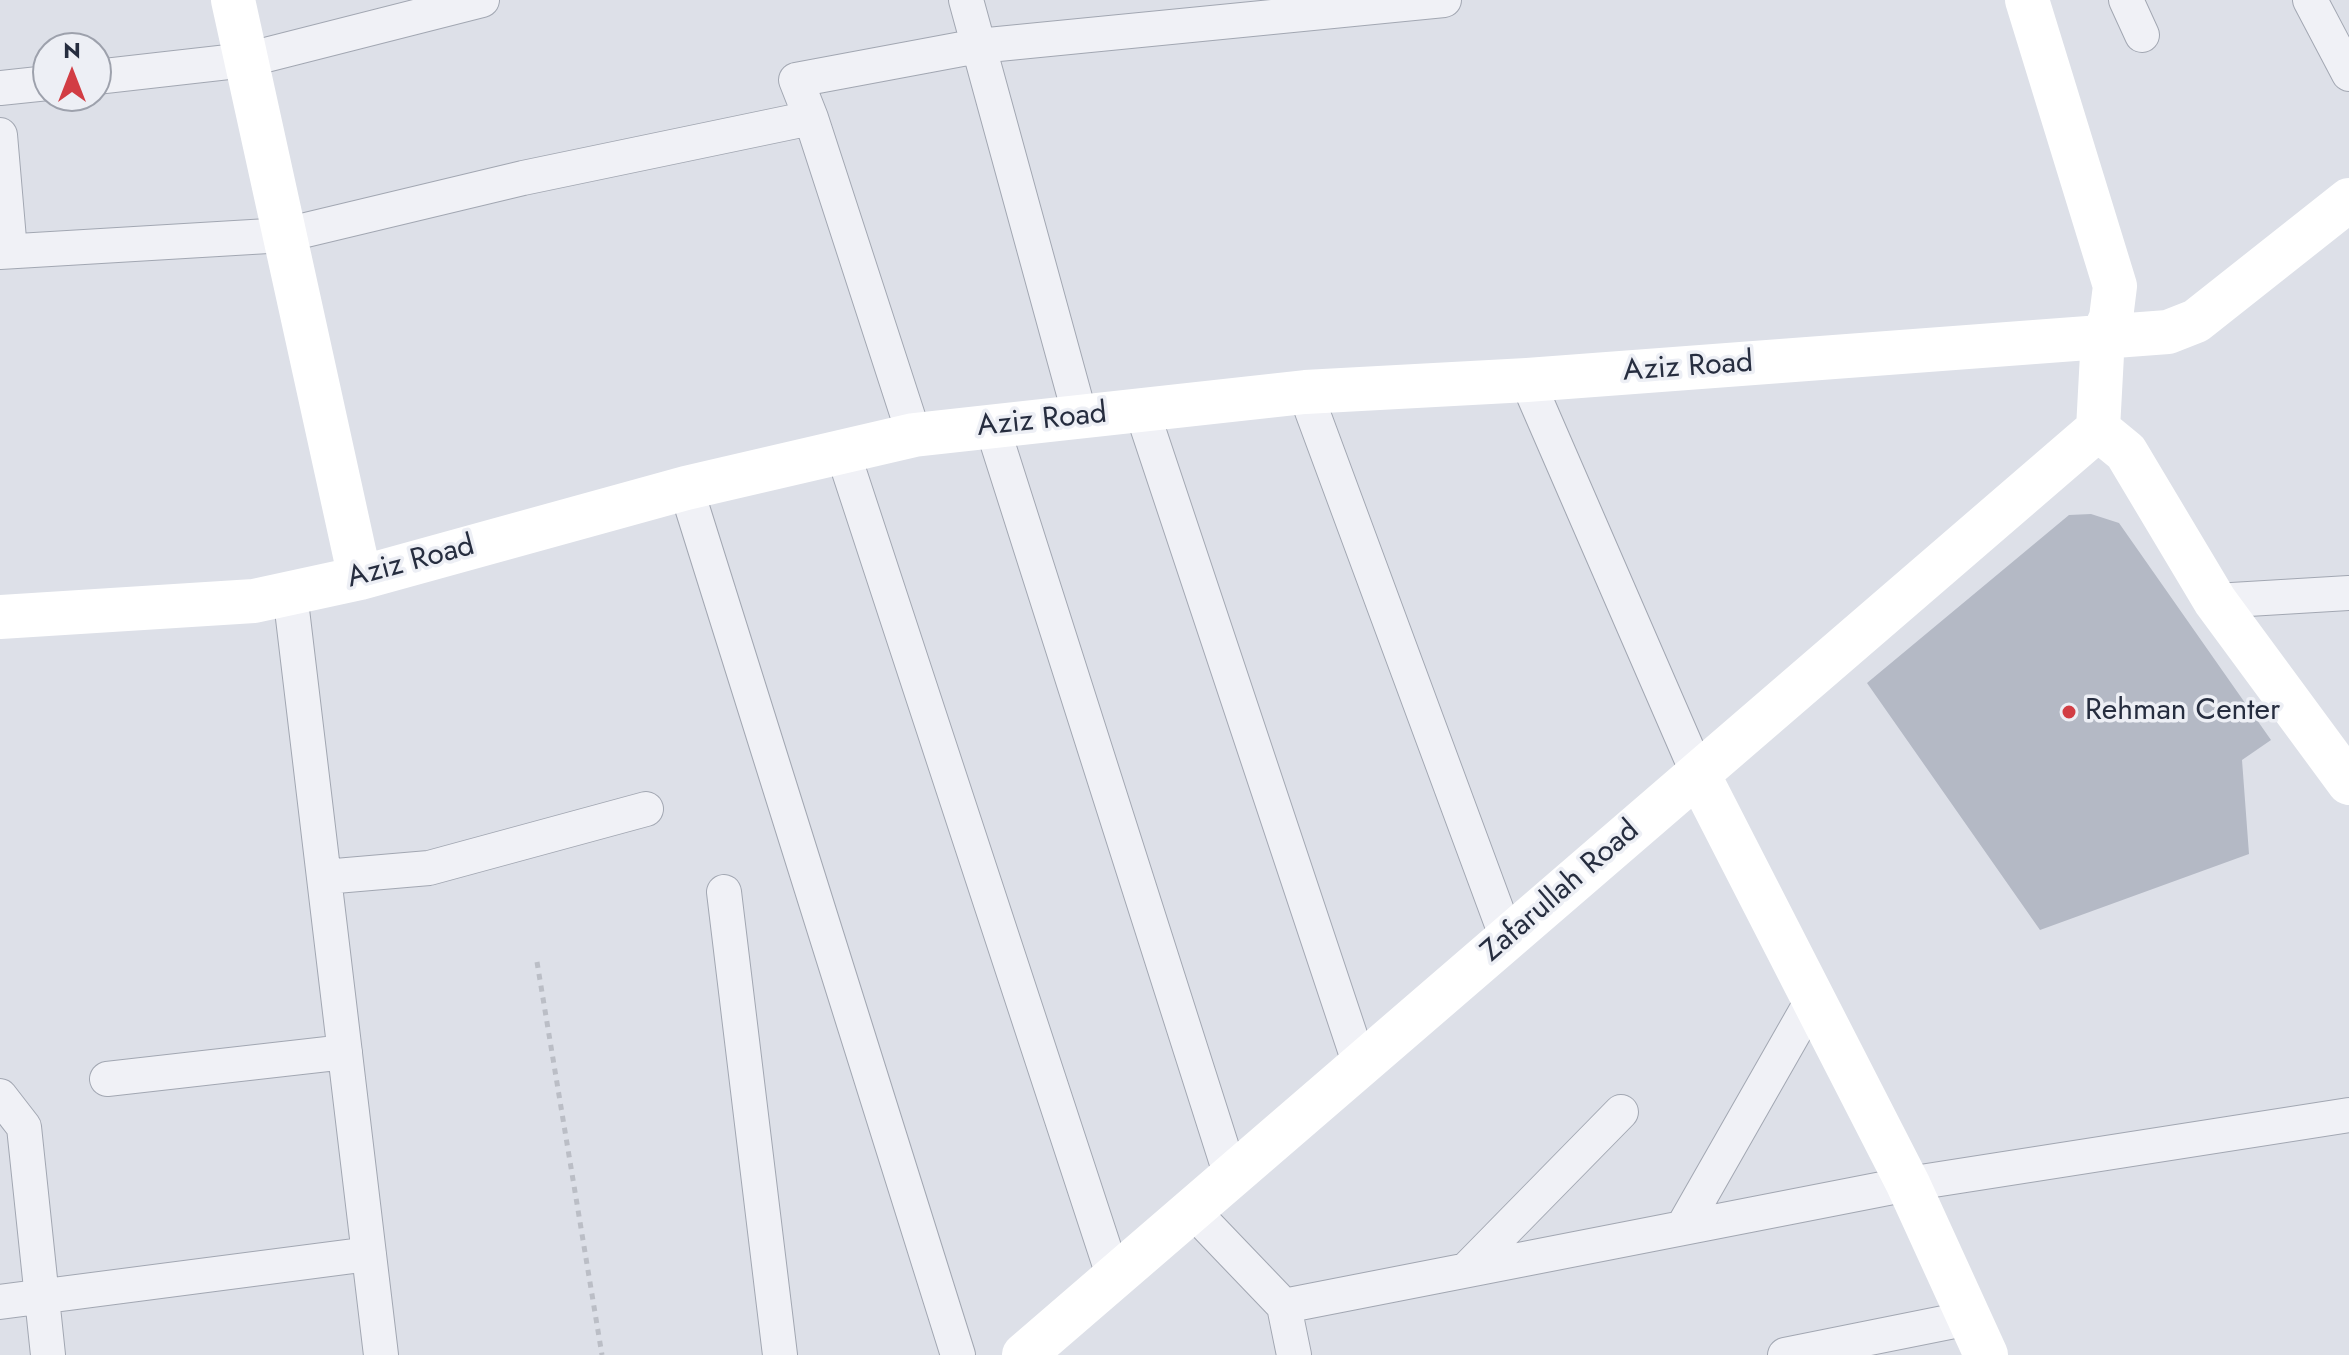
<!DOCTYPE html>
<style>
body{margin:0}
#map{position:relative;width:2349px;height:1355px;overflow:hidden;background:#dde0e8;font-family:Jost,sans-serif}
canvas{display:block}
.north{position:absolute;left:32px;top:32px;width:80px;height:80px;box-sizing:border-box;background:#edeff5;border:2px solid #9da1ac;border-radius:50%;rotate:0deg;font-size:22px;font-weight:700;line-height:32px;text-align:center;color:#262d3f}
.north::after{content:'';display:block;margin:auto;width:28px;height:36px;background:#d23d44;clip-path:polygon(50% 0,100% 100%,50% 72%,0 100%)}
</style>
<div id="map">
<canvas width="2349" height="1355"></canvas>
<div class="north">N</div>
</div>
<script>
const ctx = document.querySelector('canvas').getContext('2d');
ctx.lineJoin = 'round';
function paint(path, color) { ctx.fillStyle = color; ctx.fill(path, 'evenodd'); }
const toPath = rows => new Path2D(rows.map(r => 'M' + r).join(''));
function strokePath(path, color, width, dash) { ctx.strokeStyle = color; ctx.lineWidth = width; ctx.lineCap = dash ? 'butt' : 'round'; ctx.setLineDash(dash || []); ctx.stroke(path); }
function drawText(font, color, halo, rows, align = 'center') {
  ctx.font = font + ' Jost,sans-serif'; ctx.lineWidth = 7; ctx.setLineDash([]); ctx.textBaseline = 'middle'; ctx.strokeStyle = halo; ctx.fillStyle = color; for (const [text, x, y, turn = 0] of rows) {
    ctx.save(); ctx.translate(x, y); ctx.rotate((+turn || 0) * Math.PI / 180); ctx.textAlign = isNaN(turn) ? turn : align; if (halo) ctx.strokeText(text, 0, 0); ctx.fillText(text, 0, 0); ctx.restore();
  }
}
const building = toPath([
 [2091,514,2119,523,2271,740,2242,760,2249,854,2040,930,1867,683,2069,515]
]);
const path = toPath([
 [537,962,602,1355]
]);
const street = toPath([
 [966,0,1080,416],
 [2126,0,2142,35],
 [2310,0,2349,74],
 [96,77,246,60,482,0],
 [0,88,48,83],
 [811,118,914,435],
 [0,135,10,251],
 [0,252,285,235,523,178,811,118,796,80,978,46,1444,0],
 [1527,380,1698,774],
 [1305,392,1507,938],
 [1142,411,1360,1065],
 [992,426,1231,1176],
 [843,453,1114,1278],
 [686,488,958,1355],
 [290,593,381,1355],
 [2215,601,2349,593],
 [324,877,429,868,646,809],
 [724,892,780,1355],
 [107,1079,345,1052],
 [0,1096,24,1127,48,1355],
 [1192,1210,1284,1306,1294,1355],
 [1683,1227,1813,999],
 [1466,1270,1621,1112],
 [0,1302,369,1254],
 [1284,1306,1908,1184,2349,1115],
 [1785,1355,1969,1318]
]);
const secondary = toPath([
 [233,0,360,578],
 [2027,0,2115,286,2111,318,2103,336,2098,429,2126,452,2215,601,2349,783],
 [0,617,254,601,360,578,686,488,914,435,1305,392,1527,380,2168,332,2196,321,2349,200],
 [1698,774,1908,1184,1986,1355],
 [1024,1355,2098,429]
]);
const markers = [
 [2069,712,8,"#d23d44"]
];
const streetNames = [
 ["Aziz Road",1688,368,-4],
 ["Aziz Road",1042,421,-6],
 ["Aziz Road",411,563,-15],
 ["Zafarullah Road",1561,892,-41]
];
const poiNames = [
 ["Rehman Center",2085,712]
];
paint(building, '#b4b9c5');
strokePath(street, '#a2a7b2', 36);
strokePath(path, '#bbbec6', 5, [6, 6]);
strokePath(street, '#f0f1f6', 34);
strokePath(secondary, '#fff', 44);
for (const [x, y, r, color] of markers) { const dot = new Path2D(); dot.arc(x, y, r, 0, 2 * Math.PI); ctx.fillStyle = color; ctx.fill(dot); strokePath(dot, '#edeff5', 3); }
drawText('30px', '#262d3f', '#edeff5', streetNames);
drawText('30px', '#262d3f', '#edeff5', poiNames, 'left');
</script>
